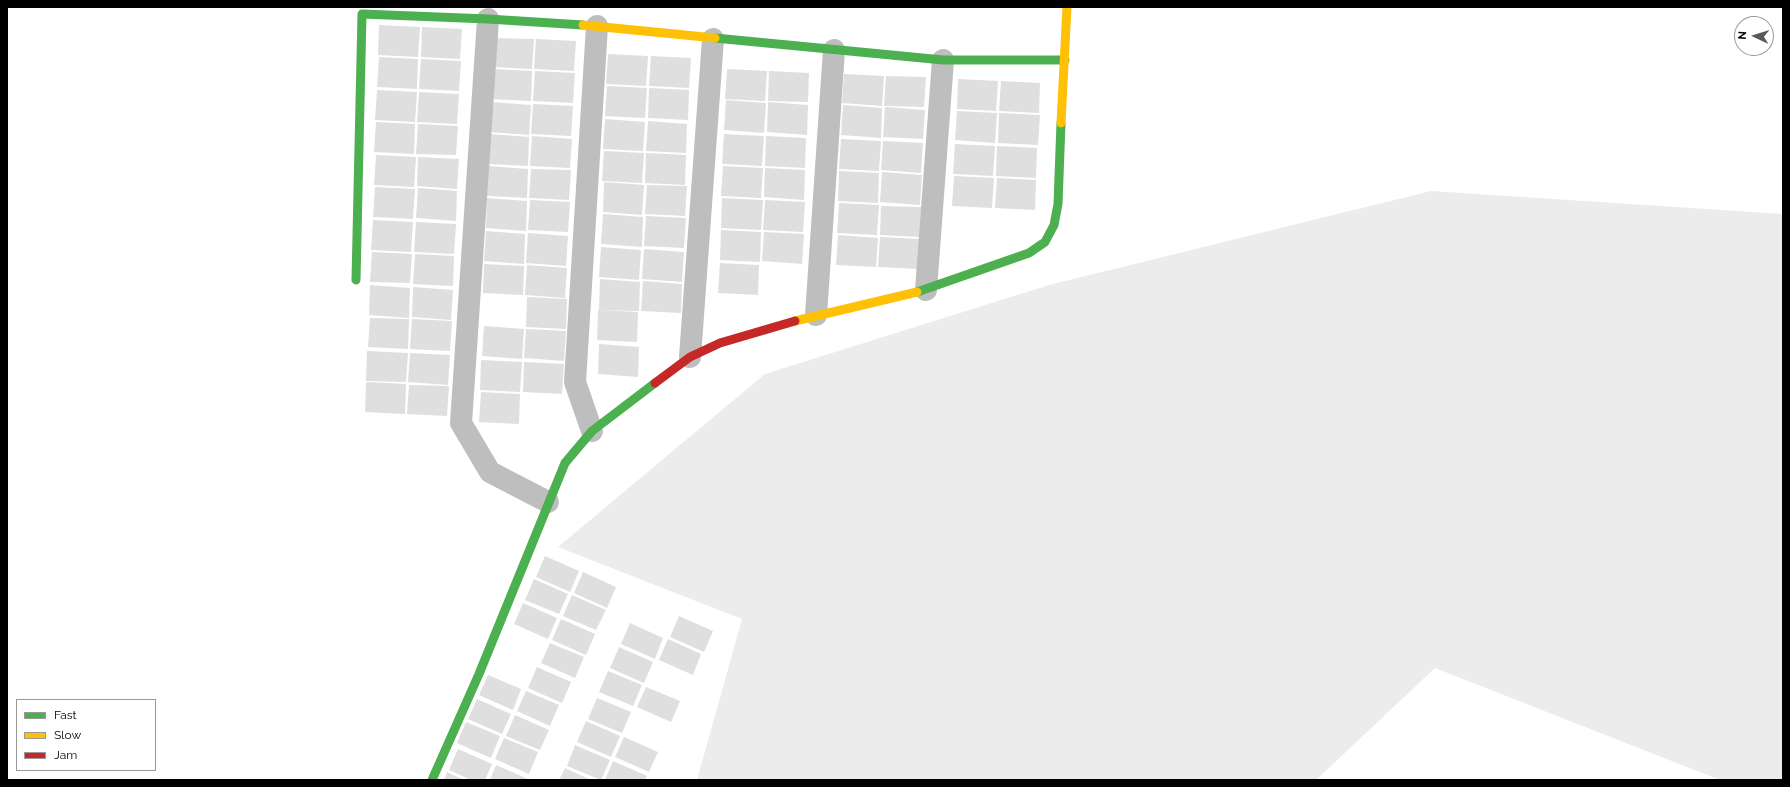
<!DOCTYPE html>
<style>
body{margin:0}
#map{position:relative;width:1790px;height:787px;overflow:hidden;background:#fff;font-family:Raleway,sans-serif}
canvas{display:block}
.frame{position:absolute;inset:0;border:8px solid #000;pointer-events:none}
.legend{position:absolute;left:16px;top:699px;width:140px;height:72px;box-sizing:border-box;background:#fff;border:1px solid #999;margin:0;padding:5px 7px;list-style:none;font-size:12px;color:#000}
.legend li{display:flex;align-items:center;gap:8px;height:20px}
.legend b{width:20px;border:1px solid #999}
.north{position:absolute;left:1734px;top:16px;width:40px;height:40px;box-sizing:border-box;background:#fff;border:1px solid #999;border-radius:50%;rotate:274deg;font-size:11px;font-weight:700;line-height:16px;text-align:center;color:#000}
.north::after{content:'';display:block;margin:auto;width:14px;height:18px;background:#595959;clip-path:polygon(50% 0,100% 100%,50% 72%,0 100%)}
</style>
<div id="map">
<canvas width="1790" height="787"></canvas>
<div class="frame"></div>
<ul class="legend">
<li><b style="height:5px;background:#4caf50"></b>Fast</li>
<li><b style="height:5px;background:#ffc107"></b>Slow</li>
<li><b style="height:5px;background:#c62828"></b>Jam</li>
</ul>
<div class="north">N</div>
</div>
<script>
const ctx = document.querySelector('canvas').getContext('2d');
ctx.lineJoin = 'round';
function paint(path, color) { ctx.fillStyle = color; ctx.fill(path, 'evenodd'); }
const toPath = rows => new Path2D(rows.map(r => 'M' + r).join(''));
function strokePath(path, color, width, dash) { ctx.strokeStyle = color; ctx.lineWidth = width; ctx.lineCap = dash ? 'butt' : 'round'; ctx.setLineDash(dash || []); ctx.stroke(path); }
const green = toPath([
 [1431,191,1783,214,1783,780,1720,780,1435,668,1316,780,697,780,742,619,558,547,765,374,1049,285]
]);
const building = toPath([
 [379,25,420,27,418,57,378,55],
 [422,27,462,29,460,59,421,57],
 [493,38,534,39,532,69,492,67],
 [536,39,576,41,574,71,534,69],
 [608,54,648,56,646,86,606,84],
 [651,56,691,58,689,88,649,86],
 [379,57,418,59,417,89,377,87],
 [421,59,461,61,459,91,419,89],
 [493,69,532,71,531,101,491,99],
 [727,69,767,71,765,101,725,99],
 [535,71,575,73,573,103,533,101],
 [769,71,809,73,808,102,768,101],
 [844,74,884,76,882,106,842,103],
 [886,76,926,77,924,107,884,106],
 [958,79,998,81,996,111,957,109],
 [1001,81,1040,83,1039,113,999,111],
 [607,86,647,88,645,118,605,116],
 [649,88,689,90,688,120,648,118],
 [377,90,417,92,415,122,375,120],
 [419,92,459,94,457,124,417,122],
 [726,100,766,103,764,133,724,130],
 [491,102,531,105,529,135,489,132],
 [768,102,808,105,807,135,767,132],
 [533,104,573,106,571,136,531,134],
 [843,105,882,108,881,138,841,135],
 [885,107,925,110,923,139,883,137],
 [957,111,997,113,995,143,955,140],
 [999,113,1040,115,1038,145,998,143],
 [605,119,645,122,643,151,603,149],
 [648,121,687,124,686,153,646,151],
 [376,122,415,124,414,154,374,152],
 [418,124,458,126,456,155,416,154],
 [489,134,529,137,528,166,488,164],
 [724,134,764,136,762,166,722,164],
 [532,136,572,139,570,168,530,166],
 [766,136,806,138,805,168,765,166],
 [841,139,881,141,879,171,839,169],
 [883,141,923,143,921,173,881,170],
 [955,144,995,146,993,176,953,174],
 [997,146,1037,148,1036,178,996,176],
 [604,151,644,153,642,183,602,181],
 [646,153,686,155,685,185,645,183],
 [376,155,416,157,414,187,374,185],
 [418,157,459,159,457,189,417,186],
 [488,166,528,169,527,198,487,196],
 [723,166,763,168,761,198,721,196],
 [765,168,805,170,804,200,764,197],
 [531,169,571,170,569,200,529,198],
 [839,171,879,173,878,203,838,201],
 [882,172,922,175,920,205,880,202],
 [954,176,994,178,992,208,952,206],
 [997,178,1036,180,1035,210,995,208],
 [604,182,644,185,642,215,603,212],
 [647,185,687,186,685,216,645,214],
 [375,187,415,189,413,219,373,217],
 [418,188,457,191,456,221,416,218],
 [487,198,527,201,526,231,486,228],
 [722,198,763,200,761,230,721,228],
 [530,200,570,202,568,232,528,230],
 [765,200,805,202,803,232,763,230],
 [839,203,879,205,877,235,837,233],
 [881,206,921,207,920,237,880,235],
 [603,214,643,217,642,247,601,244],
 [646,216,686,218,684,248,644,246],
 [373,220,413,222,411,252,371,250],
 [416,222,456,224,454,254,414,252],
 [721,230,761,232,760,262,720,260],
 [486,231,525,234,524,264,484,261],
 [764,232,804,234,802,264,762,261],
 [528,233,568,236,566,266,526,263],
 [838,235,878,238,876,267,836,265],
 [880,237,920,239,918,269,878,267],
 [601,247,641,250,639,280,599,277],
 [644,249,684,252,682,282,642,279],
 [372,252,412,254,410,283,370,282],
 [415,254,454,256,453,286,413,284],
 [720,263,759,265,758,295,718,293],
 [484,264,524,266,523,295,483,293],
 [527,265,567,268,565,298,525,295],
 [600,279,640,282,639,311,599,310],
 [643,281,682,284,681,313,641,311],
 [370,285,410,288,409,318,369,315],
 [413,287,453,290,451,320,412,317],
 [527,297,567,299,566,329,526,327],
 [598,310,638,312,637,342,597,340],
 [370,318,409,319,408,349,368,347],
 [412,319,452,321,450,351,410,349],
 [484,326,524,329,522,359,482,356],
 [526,329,566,331,564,361,524,358],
 [599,344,639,347,638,377,598,374],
 [367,351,408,353,406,382,366,381],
 [410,353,450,355,448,385,408,382],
 [481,360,522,362,520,392,480,390],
 [524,362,564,364,562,394,523,392],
 [366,382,406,384,405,414,365,412],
 [409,385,449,386,447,416,407,414],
 [481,392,520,394,519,424,479,422],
 [545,556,579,571,570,592,536,577],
 [583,572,616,587,607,608,574,593],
 [534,579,568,594,559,614,525,600],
 [572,595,606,610,596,630,563,616],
 [523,603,557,618,548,639,514,624],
 [679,616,713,631,704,652,670,637],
 [561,619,595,634,586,655,552,640],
 [630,623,663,638,655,659,621,644],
 [668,639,701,654,693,675,659,660],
 [550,643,584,657,575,678,541,663],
 [619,647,653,662,644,683,610,668],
 [537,667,571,682,562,703,528,688],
 [608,671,642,685,633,706,599,692],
 [488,675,521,689,513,710,479,695],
 [646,687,680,701,671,722,637,707],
 [526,691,559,705,550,726,517,711],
 [597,698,631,712,622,733,588,719],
 [477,699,511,714,502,734,468,719],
 [515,715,549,730,540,750,506,736],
 [586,721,620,736,611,757,577,742],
 [466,722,500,736,491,758,457,743],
 [624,737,658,752,649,772,615,757],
 [504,738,538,752,529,774,495,759],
 [575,745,610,760,601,780,567,766],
 [458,749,492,764,485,780,471,780,449,770],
 [613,761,647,776,645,780,605,780],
 [496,765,530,780,490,780],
 [565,768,591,780,559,780],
 [447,772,464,780,444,780]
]);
const street = toPath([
 [488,19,461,423,490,472,548,502],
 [926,290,943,60],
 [816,315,834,50],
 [690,357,713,39],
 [592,431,575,382,597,26]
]);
const fast = toPath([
 [715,38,943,60,1065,60],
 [356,280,362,14,488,19,583,25],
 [917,292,1029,253,1045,242,1054,225,1058,204,1061,123],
 [432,780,479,674,565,463,592,431,655,383]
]);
const slow = toPath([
 [583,25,715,38],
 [1061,123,1067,7],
 [795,321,917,292]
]);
const jam = toPath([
 [655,383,690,357,720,343,795,321]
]);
paint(green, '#ececec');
paint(building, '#dfdfdf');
strokePath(street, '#bebebe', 22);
strokePath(fast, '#4caf50', 9);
strokePath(slow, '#ffc107', 9);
strokePath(jam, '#c62828', 9);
</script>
